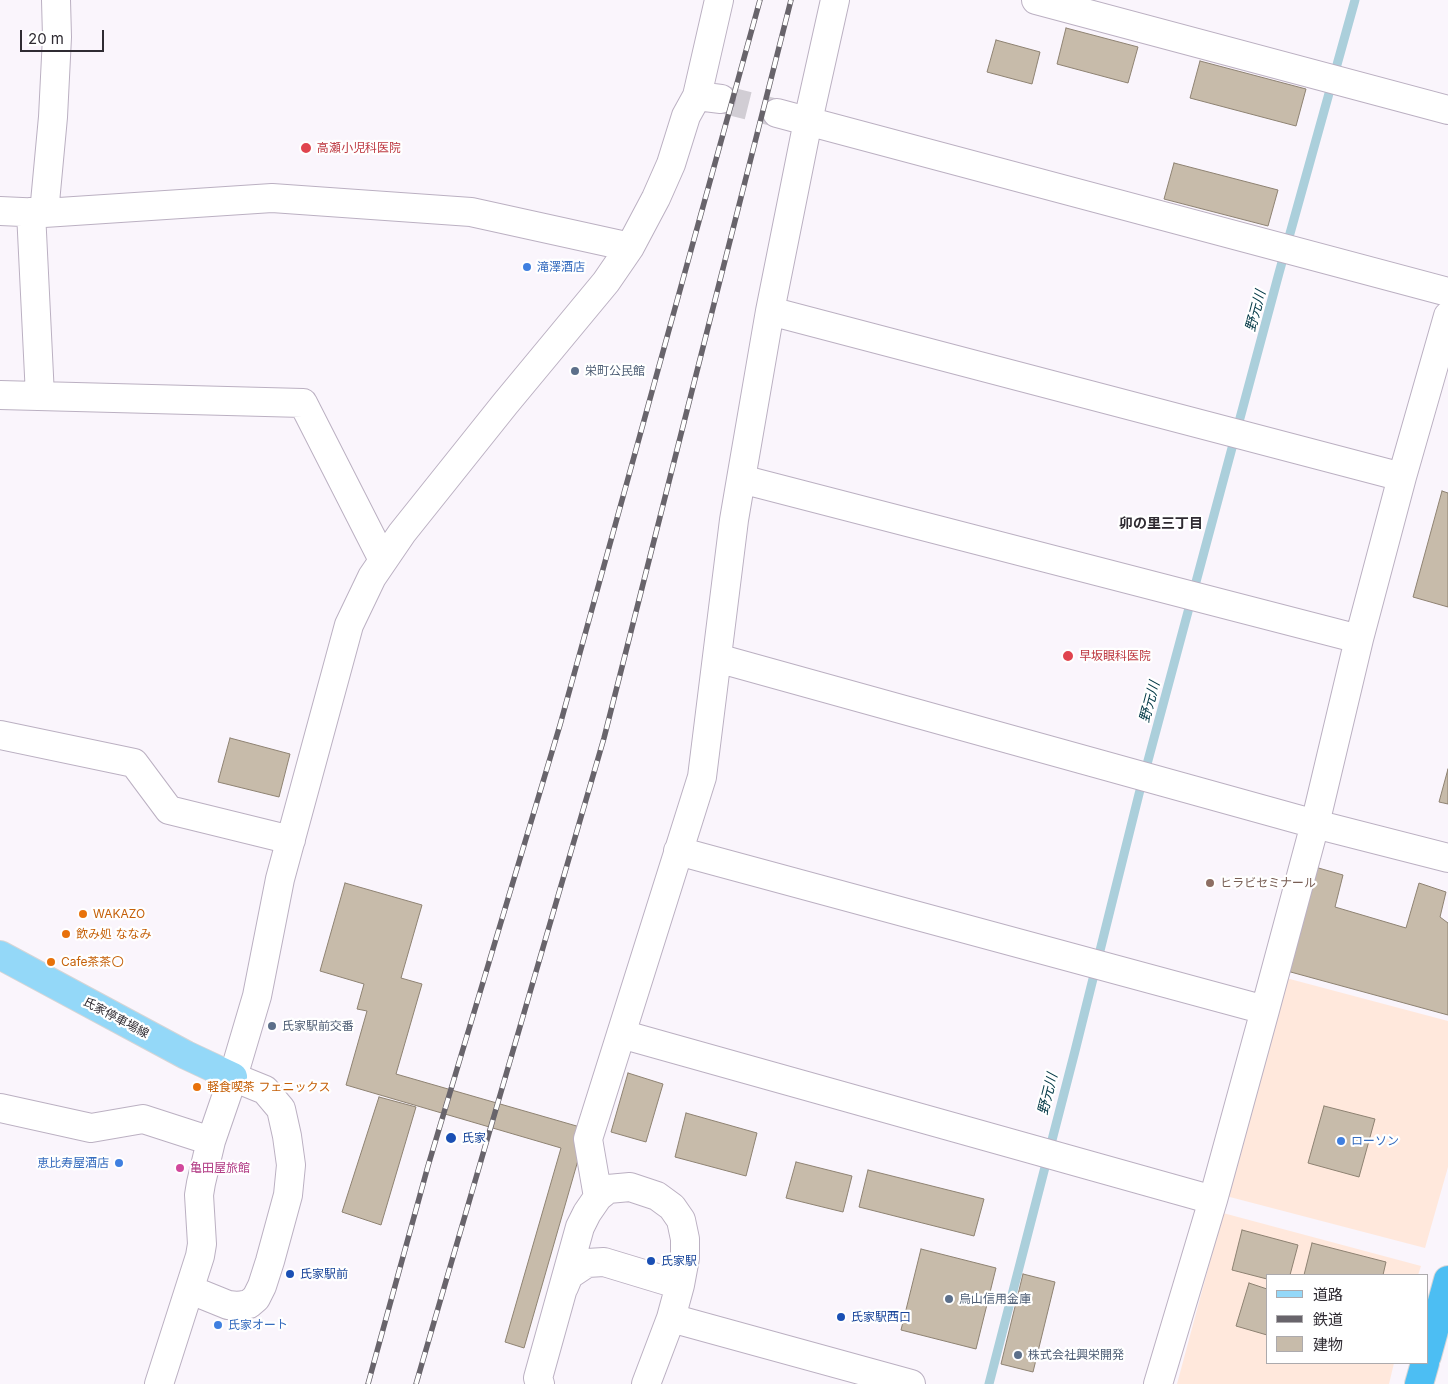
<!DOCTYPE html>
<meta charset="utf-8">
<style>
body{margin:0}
#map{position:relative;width:1448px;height:1384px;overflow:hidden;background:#faf5fc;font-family:Inter,"Noto Sans JP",sans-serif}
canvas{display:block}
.legend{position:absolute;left:1266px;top:1274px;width:162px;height:90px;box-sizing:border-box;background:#fff;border:1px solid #acaaad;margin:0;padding:6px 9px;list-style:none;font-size:15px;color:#2f2b32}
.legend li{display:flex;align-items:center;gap:10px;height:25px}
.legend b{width:25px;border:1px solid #acaaad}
.scale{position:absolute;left:20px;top:30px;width:84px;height:22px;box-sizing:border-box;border:2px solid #2f2b32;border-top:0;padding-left:6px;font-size:15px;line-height:18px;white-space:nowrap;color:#2f2b32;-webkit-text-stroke:4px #fff;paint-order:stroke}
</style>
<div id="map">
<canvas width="1448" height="1384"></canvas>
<ul class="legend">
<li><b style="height:6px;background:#94d8f8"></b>道路</li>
<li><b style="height:6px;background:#68646b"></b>鉄道</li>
<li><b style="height:14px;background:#c7bbaa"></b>建物</li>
</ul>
<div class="scale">20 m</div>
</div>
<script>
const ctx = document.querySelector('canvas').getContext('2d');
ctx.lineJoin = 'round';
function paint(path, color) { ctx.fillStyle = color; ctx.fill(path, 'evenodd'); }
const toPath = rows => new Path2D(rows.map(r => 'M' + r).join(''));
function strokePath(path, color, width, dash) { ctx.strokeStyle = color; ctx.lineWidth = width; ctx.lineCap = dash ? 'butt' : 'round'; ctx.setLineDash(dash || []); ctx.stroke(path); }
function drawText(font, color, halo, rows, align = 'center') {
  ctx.font = font + ' Inter,"Noto Sans JP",sans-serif'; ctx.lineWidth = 4.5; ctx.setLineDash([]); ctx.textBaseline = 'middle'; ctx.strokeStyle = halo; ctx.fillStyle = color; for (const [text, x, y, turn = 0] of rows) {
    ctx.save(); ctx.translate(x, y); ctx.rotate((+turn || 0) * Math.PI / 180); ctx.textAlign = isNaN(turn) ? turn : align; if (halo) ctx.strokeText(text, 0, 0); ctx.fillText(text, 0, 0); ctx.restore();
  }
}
const commercial = toPath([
 [1286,978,1448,1021,1448,1167,1425,1248,1226,1196],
 [1223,1213,1421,1266,1418,1275,1267,1275,1267,1363,1394,1363,1389,1384,1177,1384]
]);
const stream = toPath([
 [989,1384,1075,1051,1139,794,1279,273,1355,0]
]);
const building = toPath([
 [1066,28,1138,47,1128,83,1057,64,1066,28],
 [996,40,1040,52,1032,84,987,72,996,40],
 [1200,61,1306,89,1296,126,1190,98,1200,61],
 [1174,163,1278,190,1268,226,1164,199,1174,163],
 [1442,491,1448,493,1448,607,1413,597,1442,491],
 [230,738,290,754,279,797,218,782,230,738],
 [1448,769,1448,804,1439,802,1448,769],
 [1315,867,1343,875,1335,907,1406,928,1419,883,1446,892,1440,917,1448,923,1448,1015,1287,971,1315,867],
 [345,883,422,905,401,978,422,984,396,1074,587,1129,524,1348,505,1342,561,1148,346,1085,367,1011,357,1009,364,984,320,971,345,883],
 [628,1073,663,1084,646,1142,611,1132,628,1073],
 [379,1097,416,1107,381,1225,342,1212,379,1097],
 [1324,1106,1375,1119,1359,1177,1308,1163,1324,1106],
 [686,1113,757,1133,746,1176,675,1157,686,1113],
 [796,1162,852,1176,843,1212,786,1198,796,1162],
 [868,1170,984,1199,974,1236,859,1207,868,1170],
 [1242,1230,1298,1245,1290,1275,1267,1275,1267,1279,1232,1270,1242,1230],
 [1312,1243,1386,1262,1383,1275,1304,1275,1312,1243],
 [921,1249,996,1268,976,1349,901,1330,921,1249],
 [1023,1274,1055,1282,1033,1372,1001,1364,1023,1274],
 [1249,1283,1267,1289,1267,1335,1236,1326,1249,1283]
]);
const minorTunnel = toPath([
 [721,99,777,113]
]);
const minor = toPath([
 [1036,0,1448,110],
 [697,96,719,0],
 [777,113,1448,292],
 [0,211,44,213,272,198,471,212,630,247],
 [31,212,40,396],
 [44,213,53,117,57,37,56,0],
 [770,311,1402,477],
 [0,395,303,403,383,560],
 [741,479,1359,639],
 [717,658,1315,824,1448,858],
 [0,735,134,763,169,810,291,840],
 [678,851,1265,1010],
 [621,1034,1213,1200],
 [0,1108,91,1128,143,1119,211,1141],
 [598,1197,588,1139,702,777,734,520,741,479,770,311,808,121,835,0],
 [564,1287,569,1275,587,1263,604,1262,680,1285,671,1318,646,1384],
 [191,1290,228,1305,238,1306,249,1304,256,1298,262,1286,270,1261,288,1195,291,1165,287,1136,281,1109,265,1090,233,1077],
 [671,1318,911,1384],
 [159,1384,200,1256,202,1244,199,1195,201,1183,211,1141,233,1077,257,996,280,879,349,625,372,577,402,533,505,404,606,282,630,247,656,198,671,164,686,116,697,96,721,99],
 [540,1384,538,1378,580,1227,587,1213,598,1197,608,1189,630,1187,657,1196,672,1207,681,1220,685,1239,685,1258,680,1285],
 [1158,1384,1213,1200,1265,1010,1315,824,1359,639,1402,477,1448,316]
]);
const major = toPath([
 [0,955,186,1055,233,1077]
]);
const highway = toPath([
 [1427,1356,1448,1280],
 [1419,1384,1425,1363]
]);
const rail = toPath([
 [368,1384,428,1166,560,725,760,0],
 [416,1384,604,738,791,0]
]);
const markers = [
 [306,148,6,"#e0444e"],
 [527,267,5,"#3f7fe0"],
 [575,371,5,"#5c6f8a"],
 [1068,656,6,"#e0444e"],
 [1210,883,5,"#8d6e63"],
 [83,914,5,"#e8710a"],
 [66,934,5,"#e8710a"],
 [51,962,5,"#e8710a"],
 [272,1026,5,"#5c6f8a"],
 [197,1087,5,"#e8710a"],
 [451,1138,6,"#1a4fb4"],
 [1341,1141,5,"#3f7fe0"],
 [119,1163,5,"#3f7fe0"],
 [180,1168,5,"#d1479c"],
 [651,1261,5,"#1a4fb4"],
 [290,1274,5,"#1a4fb4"],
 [949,1299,5,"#5c6f8a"],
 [841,1317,5,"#1a4fb4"],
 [218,1325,5,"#3f7fe0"],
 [1018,1355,5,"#5c6f8a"]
];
const healthNames = [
 ["高瀬小児科医院",317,148],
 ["早坂眼科医院",1079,656]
];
const shopNames = [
 ["滝澤酒店",537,267],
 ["ローソン",1351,1141],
 ["恵比寿屋酒店",109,1163,"right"],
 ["氏家オート",228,1325]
];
const serviceNames = [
 ["栄町公民館",585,371],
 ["氏家駅前交番",282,1026],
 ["烏山信用金庫",959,1299],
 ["株式会社興栄開発",1028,1355]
];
const educationNames = [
 ["ヒラビセミナール",1220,883]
];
const foodNames = [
 ["WAKAZO",93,914],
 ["飲み処 ななみ",76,934],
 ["Cafe茶茶〇",61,962],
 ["軽食喫茶 フェニックス",207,1087]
];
const streetNames = [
 ["氏家停車場線",116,1018,28]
];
const transitNames = [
 ["氏家",462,1138],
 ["氏家駅",661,1261],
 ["氏家駅前",300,1274],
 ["氏家駅西口",851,1317]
];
const hotelNames = [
 ["亀田屋旅館",190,1168]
];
const waterNames = [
 ["野元川",1256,311,-75],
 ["野元川",1150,702,-75],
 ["野元川",1048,1094,-76]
];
const neighbourhoodNames = [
 ["卯の里三丁目",1161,524]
];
paint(commercial, '#ffe8dc');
strokePath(stream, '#abcfdb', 9);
paint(building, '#c7bbaa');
strokePath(building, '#8e8272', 1);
strokePath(minorTunnel, '#d1cdd4', 28, [28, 14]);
strokePath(minor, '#bbb0c2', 30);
strokePath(major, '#d5d5d6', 30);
strokePath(highway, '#d5d5d6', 30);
strokePath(minor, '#fff', 28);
strokePath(major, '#94d8f8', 28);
strokePath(highway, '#4cbef3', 28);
strokePath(rail, '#68646b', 5.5);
strokePath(rail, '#fff', 4, [11]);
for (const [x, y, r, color] of markers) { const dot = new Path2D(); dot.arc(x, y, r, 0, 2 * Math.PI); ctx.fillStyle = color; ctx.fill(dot); strokePath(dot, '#fff', 2); }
drawText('12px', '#be3a42', '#fff', healthNames, 'left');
drawText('12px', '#366cbe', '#fff', shopNames, 'left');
drawText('12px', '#4e5e75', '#fff', serviceNames, 'left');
drawText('12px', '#785e54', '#fff', educationNames, 'left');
drawText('12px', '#c56008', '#fff', foodNames, 'left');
drawText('12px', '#2f2b32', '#fff', streetNames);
drawText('12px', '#164399', '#fff', transitNames, 'left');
drawText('12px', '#b23c85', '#fff', hotelNames, 'left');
drawText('italic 14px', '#003745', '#fff', waterNames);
drawText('bold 14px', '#2f2b32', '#fff', neighbourhoodNames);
</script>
